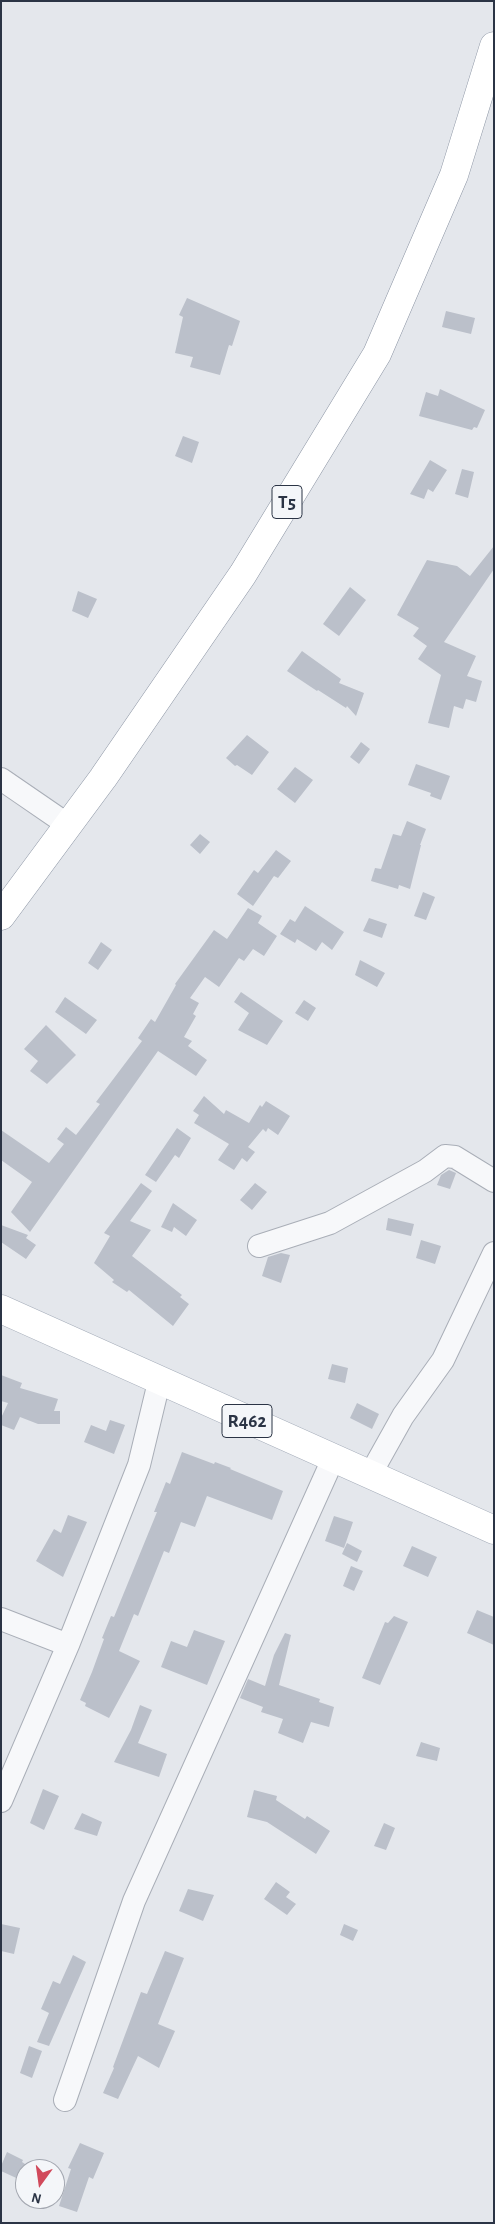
<!DOCTYPE html>
<style>
body{margin:0}
#map{position:relative;width:495px;height:2224px;overflow:hidden;background:#e4e7ec;font-family:"Alegreya Sans",sans-serif}
canvas{display:block}
.frame{position:absolute;inset:0;border:2px solid #2b3445;pointer-events:none}
.north{position:absolute;left:15px;top:2159px;width:50px;height:50px;box-sizing:border-box;background:#f4f6f9;border:1px solid #a4a8b1;border-radius:50%;rotate:194deg;font-size:14px;font-weight:700;line-height:20px;text-align:center;color:#2b3445}
.north::after{content:'';display:block;margin:auto;width:18px;height:22px;background:#d1495b;clip-path:polygon(50% 0,100% 100%,50% 72%,0 100%)}
</style>
<div id="map">
<canvas width="495" height="2224"></canvas>
<div class="frame"></div>
<div class="north">N</div>
</div>
<script>
const ctx = document.querySelector('canvas').getContext('2d');
ctx.lineJoin = 'round';
function paint(path, color) { ctx.fillStyle = color; ctx.fill(path, 'evenodd'); }
const toPath = rows => new Path2D(rows.map(r => 'M' + r).join(''));
function strokePath(path, color, width, dash) { ctx.strokeStyle = color; ctx.lineWidth = width; ctx.lineCap = dash ? 'butt' : 'round'; ctx.setLineDash(dash || []); ctx.stroke(path); }
function drawText(font, color, halo, rows, align = 'center') {
  ctx.font = font + ' "Alegreya Sans",sans-serif'; ctx.lineWidth = 5; ctx.setLineDash([]); ctx.textBaseline = 'middle'; ctx.strokeStyle = halo; ctx.fillStyle = color; for (const [text, x, y, turn = 0] of rows) {
    ctx.save(); ctx.translate(x, y); ctx.rotate((+turn || 0) * Math.PI / 180); ctx.textAlign = isNaN(turn) ? turn : align; if (halo) ctx.strokeText(text, 0, 0); ctx.fillText(text, 0, 0); ctx.restore();
  }
}
const building = toPath([
 [187,298,240,321,232,346,229,345,220,375,190,367,193,357,175,353,183,317,179,315],
 [446,311,475,318,471,334,442,327],
 [440,389,485,410,477,428,474,427,472,430,419,416,426,392,438,396],
 [183,436,199,442,192,463,175,456],
 [430,460,447,470,433,492,428,489,424,499,410,494],
 [462,469,474,472,468,498,455,494],
 [494,546,494,569,444,642,476,656,467,676,482,681,476,702,466,699,463,709,454,706,449,728,428,723,441,675,418,659,427,646,413,636,419,628,397,615,427,560,457,566,470,576],
 [350,587,366,600,339,636,323,624],
 [78,591,97,599,88,618,72,611],
 [302,651,341,679,339,683,364,693,356,716,347,706,346,708,318,690,317,691,287,671],
 [247,735,269,752,252,775,237,765,235,766,226,758],
 [361,742,370,749,359,764,350,757],
 [416,764,450,776,441,800,430,796,431,793,408,785],
 [295,767,313,780,295,803,277,789],
 [407,821,426,829,420,845,421,845,410,889,399,885,398,889,371,881,375,868,381,869,393,834,401,836],
 [200,834,210,842,200,854,190,845],
 [276,850,291,861,278,878,274,876,253,906,237,894,254,870,258,873],
 [423,892,435,897,426,920,414,916],
 [305,906,344,932,332,950,322,942,316,951,297,939,295,943,280,934,290,919,295,922],
 [248,908,262,916,258,923,277,936,264,956,253,949,244,961,239,958,219,987,205,977,190,998,199,1003,193,1014,196,1016,184,1037,192,1041,188,1046,207,1060,196,1076,158,1051,30,1232,11,1212,32,1182,1,1160,1,1130,49,1163,64,1144,57,1139,66,1127,76,1135,100,1104,96,1102,142,1041,138,1038,151,1019,155,1022,176,985,175,984,214,930,227,939],
 [369,918,387,924,382,938,363,931],
 [101,942,112,950,98,970,88,963],
 [360,960,385,973,377,987,355,975],
 [241,992,283,1021,267,1045,238,1030,249,1013,234,1002],
 [65,997,97,1020,86,1034,55,1012],
 [304,1000,316,1008,308,1021,295,1013],
 [46,1025,76,1055,47,1084,30,1071,38,1061,24,1049],
 [204,1096,224,1114,226,1110,249,1123,260,1105,262,1107,266,1101,290,1116,278,1135,268,1128,266,1132,263,1129,248,1147,255,1152,247,1162,242,1158,234,1170,218,1160,229,1144,194,1123,199,1115,193,1111],
 [177,1128,191,1138,179,1158,175,1155,156,1182,145,1175],
 [449,1170,456,1173,450,1189,437,1185,441,1175],
 [141,1183,152,1191,130,1221,151,1230,132,1256,182,1295,180,1297,189,1304,173,1326,129,1290,127,1292,112,1282,114,1280,94,1263,110,1236,104,1233],
 [255,1183,267,1192,252,1210,240,1200],
 [173,1203,197,1220,186,1236,174,1227,172,1232,161,1227],
 [388,1218,414,1224,411,1236,386,1230],
 [1,1225,28,1235,26,1238,36,1245,26,1259,1,1242],
 [421,1240,441,1246,435,1264,416,1258],
 [281,1253,290,1255,281,1283,262,1276,268,1257],
 [332,1364,348,1368,345,1383,328,1379],
 [1,1375,22,1383,20,1388,58,1399,54,1411,60,1411,60,1424,38,1424,20,1417,14,1430,1,1425,1,1418,8,1403,1,1401],
 [357,1403,379,1414,372,1429,350,1418],
 [110,1420,125,1425,114,1454,84,1442,91,1425,106,1431],
 [182,1452,214,1464,215,1462,231,1468,230,1469,283,1491,272,1520,207,1496,195,1527,181,1522,169,1553,164,1551,138,1616,134,1614,119,1651,140,1661,109,1718,85,1706,86,1703,80,1700,92,1672,104,1639,102,1638,111,1616,114,1617,157,1512,154,1512,166,1482,170,1484],
 [68,1515,87,1522,63,1577,36,1561,54,1529,61,1533],
 [334,1516,353,1522,344,1548,325,1541],
 [347,1543,362,1551,357,1562,342,1554],
 [412,1546,437,1557,428,1577,403,1566],
 [351,1566,363,1571,354,1591,343,1586],
 [477,1610,494,1617,494,1645,467,1633],
 [394,1616,408,1622,380,1685,362,1678,385,1622,388,1623],
 [194,1630,225,1641,207,1685,161,1667,171,1641,187,1647],
 [285,1633,291,1635,279,1685,320,1699,319,1702,334,1707,329,1727,311,1722,303,1743,278,1733,283,1719,261,1712,263,1707,240,1698,248,1679,265,1686,274,1655],
 [140,1705,152,1710,138,1743,167,1754,159,1777,114,1762,131,1730],
 [421,1742,440,1748,437,1761,416,1756],
 [43,1789,59,1796,44,1830,30,1823],
 [254,1790,277,1796,276,1800,305,1819,307,1816,330,1831,316,1854,267,1822,247,1817],
 [82,1813,102,1822,97,1836,74,1829],
 [384,1823,395,1828,386,1850,374,1846],
 [276,1882,290,1892,286,1897,296,1904,287,1915,264,1899],
 [188,1889,214,1895,203,1921,179,1911],
 [1,1924,20,1928,14,1954,1,1951],
 [344,1924,358,1930,353,1941,340,1935],
 [165,1951,184,1958,158,2024,175,2031,159,2068,138,2056,118,2099,103,2093,114,2068,113,2067,141,1992,147,1994],
 [73,1955,86,1962,49,2046,37,2042,49,2013,41,2009,53,1981,60,1984],
 [29,2046,42,2051,32,2078,20,2073],
 [80,2143,104,2153,93,2179,89,2177,77,2212,59,2206,71,2169,68,2168],
 [7,2152,23,2160,22,2162,25,2164,25,2182,1,2171,1,2166]
]);
const minor = toPath([
 [1,779,68,825],
 [259,1246,330,1223,425,1171,445,1156,455,1157,494,1181],
 [370,1475,403,1416,443,1360,494,1253],
 [1,1619,68,1645],
 [1,1801,68,1645,139,1465,159,1382],
 [65,2100,134,1901,333,1459]
]);
const major = toPath([
 [1,1309,494,1530]
]);
const highway = toPath([
 [1,916,103,778,243,574,377,354,454,175,494,46]
]);
const shields = [
 [287,502,30],
 [247,1421,50]
];
const shieldNames = [
 ["T5",287,502],
 ["R462",247,1421]
];
paint(building, '#bbc0ca');
strokePath(minor, '#a9aeb7', 24);
strokePath(major, '#a3abb8', 29);
strokePath(highway, '#8b94a3', 29);
strokePath(minor, '#f7f8fa', 22);
strokePath(major, '#fff', 28);
strokePath(highway, '#fff', 28);
for (const [x, y, w] of shields) { const box = new Path2D(); box.roundRect(x - w / 2, y - 16.5, w, 33, 4); ctx.fillStyle = '#f4f6f9'; ctx.fill(box); strokePath(box, '#2b3445', 1); }
drawText('bold 19px', '#2b3445', null, shieldNames);
</script>
